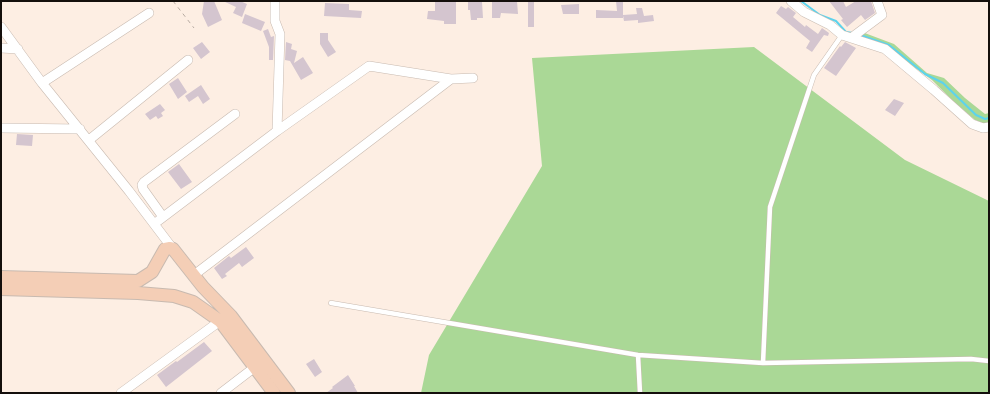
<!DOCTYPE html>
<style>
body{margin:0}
#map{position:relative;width:990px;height:394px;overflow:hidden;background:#fdeee3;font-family:Montserrat,sans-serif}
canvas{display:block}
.frame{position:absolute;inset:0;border:2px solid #140f0c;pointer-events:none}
</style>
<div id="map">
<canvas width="990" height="394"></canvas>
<div class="frame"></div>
</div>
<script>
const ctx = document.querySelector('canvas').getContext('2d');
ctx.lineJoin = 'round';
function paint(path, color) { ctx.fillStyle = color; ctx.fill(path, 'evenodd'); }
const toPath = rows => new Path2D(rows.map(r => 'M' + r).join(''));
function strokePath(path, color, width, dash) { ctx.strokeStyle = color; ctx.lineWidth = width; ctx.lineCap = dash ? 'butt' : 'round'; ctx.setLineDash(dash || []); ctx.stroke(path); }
const green = toPath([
 [862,32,894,44,927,73,944,78,965,98,985,114,989,113,989,123,985,124,975,120,954,102,932,80,886,47,856,37],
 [754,47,905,160,989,201,989,393,421,393,429,355,542,166,532,58]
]);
const stream = toPath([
 [801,1,820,15,836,21,846,32,853,33],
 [860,35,889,45,925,74,943,83,976,115,985,119,989,118]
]);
const building = toPath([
 [204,1,214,1,222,20,208,27,202,14],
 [223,1,240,1,247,4,242,17,233,13,236,7],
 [435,1,456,1,456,24,444,24,444,21,427,19,428,11,435,11],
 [492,1,517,1,518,14,501,13,500,18,492,18],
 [528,1,534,1,534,27,528,27],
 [616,1,623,1,623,15,637,14,636,8,642,8,644,16,653,15,654,21,638,23,638,20,624,21,623,16,624,18,596,18,596,10,617,11],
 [829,1,843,1,846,7,856,1,871,1,875,13,865,20,861,15,847,27,841,20,843,19],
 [468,2,482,2,483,18,477,18,477,20,471,20,470,10,468,10],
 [325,3,349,4,349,10,362,11,361,18,324,16],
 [579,4,579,14,563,14,561,5],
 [781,6,786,9,788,7,796,13,793,17,805,27,806,25,818,34,822,28,829,33,828,36,824,35,812,52,806,48,810,41,776,13],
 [245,14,265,22,261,31,242,23],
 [268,29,271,37,274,36,273,60,269,60,269,47,263,31],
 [320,33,328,33,328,40,336,52,328,57,320,44],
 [202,42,210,52,201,59,193,48],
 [286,42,292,44,291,49,297,51,294,63,303,57,313,73,301,80,290,61,285,60],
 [845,42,856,48,836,76,824,68,840,46,841,47],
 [178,78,187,92,178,99,169,84],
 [201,85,210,99,203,104,198,96,189,102,185,96],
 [894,99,904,103,895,116,885,110],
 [160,104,165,110,161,113,163,116,158,119,156,116,150,120,145,114],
 [17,134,33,135,32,146,16,145],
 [179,164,192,182,181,189,168,172],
 [246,247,254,258,242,267,239,263,225,274,227,276,222,279,214,268,229,256,231,258],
 [204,342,212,351,166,387,157,375,176,361,177,362],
 [314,359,322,372,315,377,306,364],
 [348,375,355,386,354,386,358,393,326,393,333,388,332,387]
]);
const path = toPath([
 [173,1,194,28]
]);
const lane = toPath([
 [331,303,638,355,763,363,971,359,989,361],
 [638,355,640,393],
 [763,363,770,207,814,75,842,35]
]);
const street = toPath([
 [275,1,275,21,280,34,277,131],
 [791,1,804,12,830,25,842,35,885,49,934,90,972,124,983,128,989,127],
 [1,27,42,83,129,191,173,249],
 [851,38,882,15,877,1],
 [1,48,18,49],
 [42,83,149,13],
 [1,128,80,129],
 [89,140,188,60],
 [163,217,143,189,142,185,144,182,235,114],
 [154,224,277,131,369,66,451,79,473,78],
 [194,275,451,79],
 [121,393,220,321],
 [221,393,255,367]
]);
const secondary = toPath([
 [1,277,138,281,152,272,165,249,170,248,173,249,203,287,231,316,289,393],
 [1,289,138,293,174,296,193,302,220,321,274,393]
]);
paint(green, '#aad896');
strokePath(stream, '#5cd3ed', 2);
paint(building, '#d4c5cf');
strokePath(lane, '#c8bab0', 5.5);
strokePath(street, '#c8bab0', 10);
strokePath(secondary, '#c8bab0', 14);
strokePath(path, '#b7aba2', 1, [4, 4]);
strokePath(lane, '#fff', 4.5);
strokePath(street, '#fff', 9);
strokePath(secondary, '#f4ceb6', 12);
</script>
